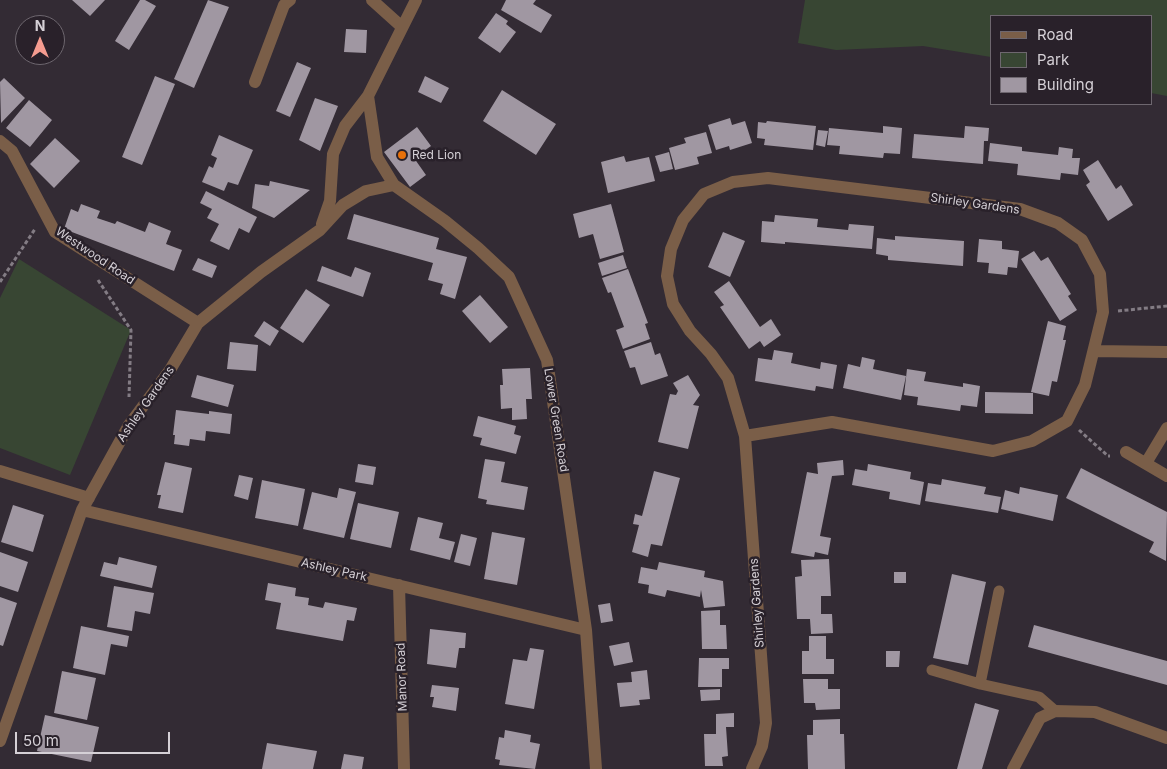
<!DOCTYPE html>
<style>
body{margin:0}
#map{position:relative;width:1167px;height:769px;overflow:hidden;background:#332b34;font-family:Inter,sans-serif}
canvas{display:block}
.legend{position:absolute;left:990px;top:15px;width:162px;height:90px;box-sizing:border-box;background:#29212a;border:1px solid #6e676f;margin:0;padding:6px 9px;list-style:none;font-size:15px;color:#d5d0d6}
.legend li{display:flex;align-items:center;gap:10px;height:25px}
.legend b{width:25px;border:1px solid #6e676f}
.north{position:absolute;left:15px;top:15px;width:50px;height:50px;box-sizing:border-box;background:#29212a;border:1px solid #6e676f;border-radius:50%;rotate:0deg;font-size:14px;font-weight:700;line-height:20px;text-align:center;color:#d5d0d6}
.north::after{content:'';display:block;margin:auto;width:18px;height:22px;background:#f59c90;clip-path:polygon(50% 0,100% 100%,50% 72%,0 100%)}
.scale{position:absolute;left:15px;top:732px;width:155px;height:22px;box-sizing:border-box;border:2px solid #d5d0d6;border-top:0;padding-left:6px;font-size:15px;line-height:18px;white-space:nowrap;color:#d5d0d6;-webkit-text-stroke:4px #29212a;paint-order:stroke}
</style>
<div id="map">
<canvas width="1167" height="769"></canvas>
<ul class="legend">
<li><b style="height:6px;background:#7a5e48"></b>Road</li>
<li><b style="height:14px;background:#384633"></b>Park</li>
<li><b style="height:14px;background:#a097a2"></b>Building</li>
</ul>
<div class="north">N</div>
<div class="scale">50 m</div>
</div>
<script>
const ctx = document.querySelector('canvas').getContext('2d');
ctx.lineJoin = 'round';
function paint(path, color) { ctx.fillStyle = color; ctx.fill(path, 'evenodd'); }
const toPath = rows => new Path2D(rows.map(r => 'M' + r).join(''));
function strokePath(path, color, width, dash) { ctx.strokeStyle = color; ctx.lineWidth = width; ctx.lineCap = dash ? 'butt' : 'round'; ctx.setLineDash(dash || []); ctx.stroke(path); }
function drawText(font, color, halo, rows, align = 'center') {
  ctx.font = font + ' Inter,sans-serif'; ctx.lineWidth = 5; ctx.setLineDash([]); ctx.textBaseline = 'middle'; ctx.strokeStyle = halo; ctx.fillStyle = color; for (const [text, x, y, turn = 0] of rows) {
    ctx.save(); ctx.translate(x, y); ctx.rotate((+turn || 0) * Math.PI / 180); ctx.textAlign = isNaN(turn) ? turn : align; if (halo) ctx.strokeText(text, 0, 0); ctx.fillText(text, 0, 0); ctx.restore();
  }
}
const green = toPath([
 [805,0,1167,0,1167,96,1151,93,1151,16,991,16,991,57,923,46,836,50,798,43],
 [19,259,131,330,70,475,0,448,0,298]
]);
const building = toPath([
 [72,0,105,0,90,16],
 [140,0,145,0,156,6,129,50,115,41],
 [208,0,229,7,194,88,174,79],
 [506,0,536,0,533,4,552,15,541,33,501,10],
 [496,13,508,21,506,24,516,32,500,53,478,38],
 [346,29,367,30,366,53,344,52],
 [297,62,311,68,290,117,276,111],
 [155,76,175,84,142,165,122,157],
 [425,76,449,88,441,103,418,92],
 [4,78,25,98,1,123,0,82],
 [502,90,556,124,536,155,483,121],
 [315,98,338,106,320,151,299,140],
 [29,100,52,120,30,147,6,128],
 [730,118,732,125,745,121,752,143,730,150,729,146,716,150,708,125],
 [767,121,816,126,813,150,764,145,765,139,757,138,758,122,766,123],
 [883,126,902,128,900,154,884,153,883,158,839,154,840,146,827,145,829,128,883,133],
 [965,126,989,128,988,141,984,141,983,164,912,158,914,134,964,138],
 [417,127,431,146,414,158,426,175,410,187,384,152],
 [818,130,828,131,825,147,816,145],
 [706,132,712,153,697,157,699,164,675,170,669,148,686,143,684,138],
 [219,135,253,150,238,185,228,182,224,191,202,182,209,166,213,168,217,158,211,155],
 [55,138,80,161,54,188,30,164],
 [990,143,1022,147,1022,151,1058,155,1059,147,1073,149,1072,158,1080,158,1078,175,1061,173,1060,180,1017,175,1018,164,988,161],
 [669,152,673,169,660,172,655,156],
 [624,156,626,162,649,157,655,181,608,193,601,162],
 [1098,160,1116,189,1121,185,1133,205,1108,221,1086,185,1090,182,1083,170],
 [270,181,310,190,274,218,252,208,255,184,269,186],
 [206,191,257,217,249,233,239,228,229,250,210,241,219,224,207,218,212,209,200,203],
 [81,204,100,211,97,218,115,224,117,221,145,232,149,222,171,231,166,244,182,250,174,271,64,229,71,209,78,212],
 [611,204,624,252,600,259,593,234,579,238,573,214],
 [354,214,439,238,436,249,467,257,455,299,440,294,443,284,428,280,433,263,347,239],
 [775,215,818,219,817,227,848,230,849,224,874,226,872,249,785,242,785,244,761,242,762,221,774,222],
 [723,232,745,241,730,277,708,267],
 [895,236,964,241,963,266,888,260,888,256,876,254,877,238,895,240],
 [979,239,1002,241,1002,249,1019,251,1017,268,1008,267,1007,275,988,273,989,263,977,262],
 [1034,251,1041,261,1048,257,1071,294,1068,296,1077,310,1060,321,1021,259],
 [623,255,627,268,602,276,598,263],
 [198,258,217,266,212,278,192,270],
 [322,266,351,277,355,267,371,273,363,297,317,281],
 [628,269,648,323,645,324,650,339,623,349,616,330,624,327,611,292,608,293,602,278],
 [729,281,760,327,771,319,781,335,764,347,760,341,749,349,720,307,724,305,714,292],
 [306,289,330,305,303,343,280,328],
 [480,295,508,327,490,343,462,311],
 [264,321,279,331,270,346,254,336],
 [1048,321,1066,326,1063,340,1066,340,1057,382,1052,381,1049,396,1031,392],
 [230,342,258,345,256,371,227,369],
 [651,342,655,355,660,353,668,376,641,385,635,367,630,368,624,351],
 [774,350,793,353,791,363,820,369,821,362,837,365,833,389,816,386,815,391,755,381,758,358,772,360],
 [862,357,875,360,873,369,906,376,901,400,843,388,848,364,860,367],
 [530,368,532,399,526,399,527,419,512,420,512,408,501,409,500,385,503,385,502,369],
 [907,369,926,372,924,381,963,387,963,383,980,386,977,407,961,405,960,411,917,405,918,397,904,395],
 [197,375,234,385,228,407,191,397],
 [688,375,700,395,693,405,699,406,688,449,658,442,670,394,676,395,678,391,673,383],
 [985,392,1033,393,1033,414,985,413],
 [176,410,209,414,209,411,232,414,230,434,206,431,205,441,190,439,189,446,174,444,175,435,173,435],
 [478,416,516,426,514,434,521,436,516,454,480,445,482,438,473,436],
 [485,459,505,462,501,482,528,487,524,510,486,504,487,500,478,498],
 [843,460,844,475,832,476,820,536,831,538,828,555,815,552,814,557,791,553,807,472,818,474,817,463],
 [165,462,192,468,183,513,158,508,161,495,157,495],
 [358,464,376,467,373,485,355,482],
 [868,464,911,472,910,479,924,482,920,505,889,499,890,492,852,485,855,469,867,471],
 [1081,468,1167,512,1166,561,1149,552,1154,542,1066,498],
 [654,471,680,478,662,546,651,544,648,557,632,552,639,525,633,524,635,514,642,516],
 [239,475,253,478,248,500,234,496],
 [942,479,986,487,984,494,1001,497,998,513,925,501,928,483,941,485],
 [262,480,305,489,298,526,255,518],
 [1020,487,1058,495,1053,521,1001,509,1005,490,1019,494],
 [339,488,356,492,344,538,303,529,312,492,337,498],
 [358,503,399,512,391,548,350,539],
 [13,505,44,515,33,552,1,542],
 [418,517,443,523,439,538,455,542,450,560,410,550],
 [492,532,525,538,517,585,484,579],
 [461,534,477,538,470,566,454,562],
 [0,552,28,562,18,592,0,586],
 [119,557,157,566,152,588,100,576,104,562,117,565],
 [829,559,831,596,821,596,821,614,832,614,833,633,811,634,810,619,797,619,795,577,802,576,801,560],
 [659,562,705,571,704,577,723,581,725,606,704,608,701,590,700,597,667,590,665,597,648,593,649,585,638,583,641,567,657,570],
 [894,572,906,572,906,583,894,583],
 [952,574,986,582,968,665,933,658],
 [268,583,296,588,295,596,309,598,308,605,323,608,325,602,357,608,354,621,347,620,343,641,276,629,281,603,265,600],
 [114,586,154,593,150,614,135,611,132,631,107,627],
 [0,597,17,603,3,646,0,645],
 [610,603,613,621,601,623,598,605],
 [720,610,720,625,726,625,727,649,702,649,701,611],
 [1034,625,1167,661,1167,685,1028,647],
 [81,626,129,636,127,647,111,644,105,675,73,668],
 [430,629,466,633,465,648,459,648,456,668,427,664],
 [809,636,826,636,826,659,834,659,834,674,802,674,802,651,809,651],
 [629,642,633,662,614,666,609,646],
 [530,648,544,650,534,709,505,704,513,659,527,661],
 [886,651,900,651,899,667,886,667],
 [699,658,729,658,729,669,722,669,722,687,698,687],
 [647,670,650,699,639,700,640,705,620,707,617,683,632,682,631,672],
 [62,671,96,678,87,720,54,713],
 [803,679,828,679,828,689,840,689,840,709,816,710,815,703,804,703],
 [432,685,459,688,456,711,432,707,434,697,430,697],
 [720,689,720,700,701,701,700,690],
 [975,703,999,710,982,769,957,769],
 [734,713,734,727,726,727,728,756,722,757,723,766,705,766,704,734,716,734,716,714],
 [45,715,99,727,91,762,37,751],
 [840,719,840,734,844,734,845,769,808,769,807,735,813,735,813,720],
 [505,730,531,735,530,742,540,744,535,769,499,765,500,760,495,759,499,737,504,738],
 [267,743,317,751,313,769,262,769],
 [344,754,364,757,362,769,341,769]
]);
const path = toPath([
 [98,280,131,330,129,397],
 [0,282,35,229],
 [1118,311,1167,306],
 [1079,430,1108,456,1110,456]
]);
const service = toPath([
 [999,591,980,684,1039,697,1055,711],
 [932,670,980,684]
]);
const minor = toPath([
 [372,0,402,27],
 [416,0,368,96,377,157,394,185,445,221,478,248,509,277,547,360,586,630,596,769],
 [255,82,284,5,290,0],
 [0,141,12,151,55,232,198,323],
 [322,224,330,201,333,154,345,126,368,96],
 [1094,351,1167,352],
 [745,436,832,422,993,451,1032,441,1067,421,1085,385,1103,312,1100,274,1082,240,1058,223,1020,209,768,178,733,182,704,194,683,220,671,249,667,276,673,304,690,331,711,354,728,378,745,436,766,723,762,746,752,769],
 [1126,452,1167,476],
 [1146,463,1167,428],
 [0,471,89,498],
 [82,510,586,630],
 [399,585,404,769],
 [0,741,82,510,129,425,170,370,198,323,261,272,320,230,343,205,366,191,394,185],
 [1013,769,1040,718,1055,711,1095,712,1167,738]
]);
const markers = [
 [402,155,5,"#e8710a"]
];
const poiNames = [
 ["Red Lion",412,155]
];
const streetNames = [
 ["Shirley Gardens",975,204,8],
 ["Westwood Road",95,256,34],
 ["Ashley Gardens",146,404,-55],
 ["Lower Green Road",556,420,81],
 ["Ashley Park",334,570,13],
 ["Shirley Gardens",757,603,-94],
 ["Manor Road",402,677,-92]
];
paint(green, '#384633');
paint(building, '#a097a2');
strokePath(path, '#837c84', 3, [4, 2.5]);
strokePath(service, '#7a5e48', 11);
strokePath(minor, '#7a5e48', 12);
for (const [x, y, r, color] of markers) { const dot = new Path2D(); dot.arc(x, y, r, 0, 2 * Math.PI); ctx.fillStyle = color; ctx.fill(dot); strokePath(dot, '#29212a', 2); }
drawText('12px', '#d5d0d6', '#29212a', poiNames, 'left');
drawText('12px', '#d5d0d6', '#29212a', streetNames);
</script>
